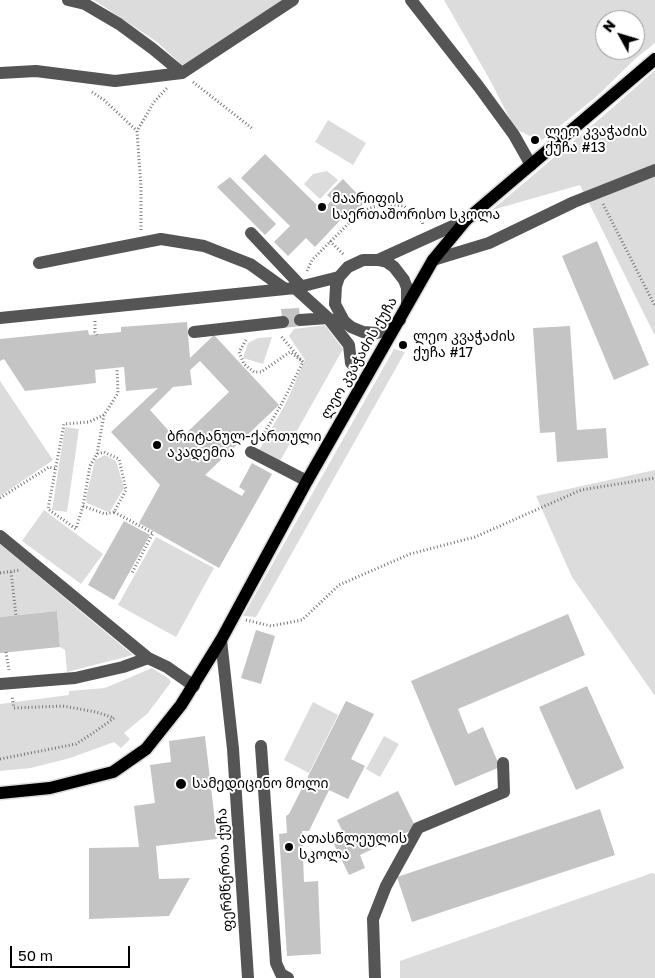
<!DOCTYPE html>
<meta charset="utf-8">
<style>
body{margin:0}
#map{position:relative;width:655px;height:978px;overflow:hidden;background:#fff;font-family:"Golos Text",sans-serif}
canvas{display:block}
.north{position:absolute;left:595px;top:10px;width:50px;height:50px;box-sizing:border-box;background:#fff;border:1px solid #999;border-radius:50%;rotate:309deg;font-size:14px;font-weight:700;line-height:20px;text-align:center;color:#000}
.north::after{content:'';display:block;margin:auto;width:18px;height:22px;background:#000;clip-path:polygon(50% 0,100% 100%,50% 72%,0 100%)}
.scale{position:absolute;left:10px;top:946px;width:120px;height:22px;box-sizing:border-box;border:2px solid #000;border-top:0;padding-left:6px;font-size:15px;line-height:18px;white-space:nowrap;color:#000;-webkit-text-stroke:4px #fff;paint-order:stroke}
</style>
<div id="map">
<canvas width="655" height="978"></canvas>
<div class="north">N</div>
<div class="scale">50 m</div>
</div>
<script>
const ctx = document.querySelector('canvas').getContext('2d');
ctx.lineJoin = 'round';
function paint(path, color) { ctx.fillStyle = color; ctx.fill(path, 'evenodd'); }
const toPath = rows => new Path2D(rows.map(r => 'M' + r).join(''));
function strokePath(path, color, width, dash) { ctx.strokeStyle = color; ctx.lineWidth = width; ctx.lineCap = dash ? 'butt' : 'round'; ctx.setLineDash(dash || []); ctx.stroke(path); }
function drawText(font, color, halo, rows, align = 'center') {
  ctx.font = font + ' "Golos Text","Noto Sans Georgian",sans-serif'; ctx.lineWidth = 4; ctx.setLineDash([]); ctx.textBaseline = 'middle'; ctx.strokeStyle = halo; ctx.fillStyle = color; for (const [text, x, y, turn = 0] of rows) {
    ctx.save(); ctx.translate(x, y); ctx.rotate((+turn || 0) * Math.PI / 180); ctx.textAlign = isNaN(turn) ? turn : align; if (halo) ctx.strokeText(text, 0, 0); ctx.fillText(text, 0, 0); ctx.restore();
  }
}
const green = toPath([
 [94,0,287,0,183,66,157,42],
 [444,0,655,0,655,43,635,59,596,97,541,141,515,129,490,80],
 [605,20,635,20,635,50,605,50],
 [655,70,655,336,580,185,492,210,610,110],
 [328,120,366,143,353,165,315,142],
 [327,171,338,180,320,199,304,184,313,174],
 [325,325,343,349,280,461,258,452,285,405,305,360,289,336,294,329],
 [272,337,263,364,243,358,248,343,258,338],
 [394,349,405,352,256,617,243,616],
 [0,381,53,460,0,496],
 [65,427,79,429,67,512,52,510],
 [105,455,116,461,124,488,111,510,108,512,87,503,86,498,95,460],
 [655,470,655,696,572,577,536,496],
 [44,510,103,554,81,584,22,541],
 [156,537,214,568,176,637,118,605],
 [0,544,133,655,67,672,65,650,60,647,57,611,0,617],
 [152,668,169,679,171,682,148,713,124,733,130,739,121,748,114,742,70,758,31,768,0,771,0,704,69,695,69,691,105,688],
 [313,702,338,715,309,773,284,760],
 [384,736,399,744,380,777,366,769],
 [652,873,655,874,655,978,400,978,400,961]
]);
const building = toPath([
 [265,154,322,210,332,200,327,195,343,179,365,202,352,215,348,212,315,247,306,238,288,256,274,242,290,226,241,178],
 [230,177,276,224,265,235,217,187],
 [597,241,649,365,614,380,562,256],
 [299,308,301,326,283,328,281,309],
 [187,322,190,358,214,335,279,405,205,475,242,496,245,491,239,487,252,463,272,474,219,568,139,523,160,485,111,432,158,388,126,391,124,367,95,370,96,383,25,391,4,359,0,361,0,339,88,330,89,335,121,332,121,327],
 [200,361,229,392,178,441,150,410,173,387,192,385,190,370],
 [570,326,577,430,606,428,608,458,557,462,555,432,540,433,533,328],
 [124,521,150,535,114,600,88,585],
 [57,611,60,647,0,653,0,617],
 [568,614,585,655,458,709,468,734,483,727,500,767,455,786,411,681],
 [256,630,275,636,261,684,241,678],
 [587,686,624,768,576,790,539,707],
 [346,701,374,714,351,759,365,766,348,799,329,790,309,831,302,831,304,882,318,881,321,954,287,956,279,834,287,833,286,816,289,814],
 [205,736,217,839,156,846,159,879,190,878,169,916,89,919,89,848,139,847,134,806,155,803,150,765,171,762,169,741],
 [398,791,416,828,360,855,365,868,349,875,333,842,343,832,337,820],
 [600,809,615,855,412,922,397,877]
]);
const path = toPath([
 [193,82,253,129],
 [92,92,104,100,137,131],
 [603,204,655,306],
 [141,230,141,187,137,131,154,102,167,88],
 [330,241,344,255],
 [307,271,312,260,358,214,370,208,386,204,404,206,422,221,423,225],
 [95,321,95,332,97,335],
 [246,340,239,352,244,364,254,372,261,372,290,352,303,362],
 [104,415,89,422,64,424,48,509,76,529,83,506,90,466,97,454,104,452,119,459,126,490,114,512,153,533,132,573],
 [259,441,280,407,303,362,280,335],
 [97,454,104,415,118,393,117,368],
 [0,498,49,467,57,469],
 [83,506,105,514,114,512],
 [11,572,16,615],
 [0,573,20,570],
 [246,620,271,626,302,620,339,585,410,554,475,537,581,490,655,478],
 [6,652,9,670],
 [0,759,76,744,96,731,114,718,96,712,63,706,14,708,12,696]
]);
const minor = toPath([
 [68,0,85,4,119,24,153,49,182,73],
 [411,0,479,87,514,135,531,165],
 [0,73,36,71,115,81,182,73,293,0],
 [251,233,301,286],
 [378,260,466,220],
 [433,260,489,243,574,202,655,170],
 [39,263,161,239,204,246,250,264,285,289],
 [295,288,328,318,349,345,351,363],
 [0,318,295,288,339,277],
 [300,320,328,318,332,320],
 [400,320,389,328,377,333,363,332,351,327,344,321,335,304,336,286,339,277,348,267,363,260,378,260,387,262,394,267,404,280,407,288,407,304],
 [194,332,283,322],
 [251,452,307,481],
 [0,536,148,658],
 [221,640,233,749,248,978],
 [0,684,75,678,123,667,148,658,167,667,194,686],
 [261,746,276,963,281,974,288,978],
 [375,978,373,919,386,886,418,828,504,792,503,763]
]);
const major = toPath([
 [0,793,50,788,113,772,146,749,181,705,221,640,307,481,433,260,466,220,655,59]
]);
const markers = [
 [535,140,5,"#000"],
 [322,207,5,"#000"],
 [403,345,5,"#000"],
 [157,445,5,"#000"],
 [181,784,6,"#000"],
 [289,847,5,"#000"]
];
const poiNames = [
 ["ლეო კვაჭაძის",545,132],
 ["ქუჩა #13",545,148],
 ["მაარიფის",332,199],
 ["საერთაშორისო სკოლა",332,215],
 ["ლეო კვაჭაძის",413,337],
 ["ქუჩა #17",413,353],
 ["ბრიტანულ-ქართული",167,437],
 ["აკადემია",167,453],
 ["სამედიცინო მოლი",192,784],
 ["ათასწლეულის",299,839],
 ["სკოლა",299,855]
];
const streetNames = [
 ["ლეო კვაჭაძის ქუჩა",359,358,-60],
 ["ფერმწერთა ქუჩა",225,870,-93]
];
paint(green, '#dcdcdc');
paint(building, '#c4c4c4');
strokePath(major, '#dbdbdb', 15);
strokePath(path, '#777', 3, [1, 2.5]);
strokePath(minor, '#555', 12);
strokePath(major, '#000', 12);
for (const [x, y, r, color] of markers) { const dot = new Path2D(); dot.arc(x, y, r, 0, 2 * Math.PI); ctx.fillStyle = color; ctx.fill(dot); strokePath(dot, '#fff', 2); }
drawText('14px', '#000', '#fff', poiNames, 'left');
drawText('14px', '#000', '#fff', streetNames);
</script>
